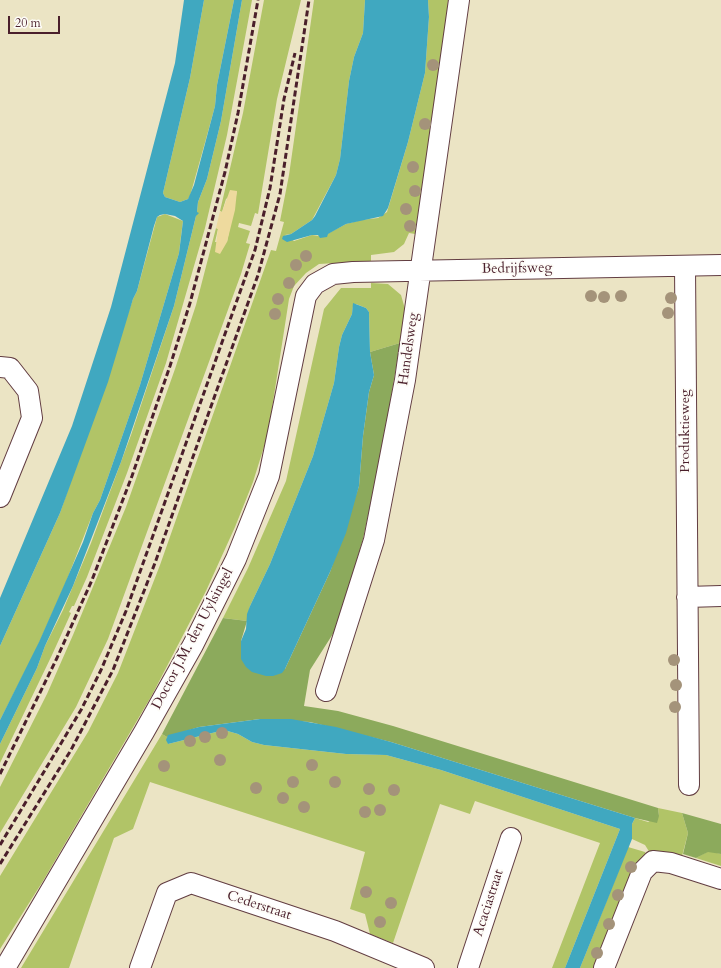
<!DOCTYPE html>
<style>
body{margin:0}
#map{position:relative;width:721px;height:968px;overflow:hidden;background:#ebe4c4;font-family:Cardo,serif}
canvas{display:block}
.scale{position:absolute;left:8px;top:16px;width:52px;height:18px;box-sizing:border-box;border:2px solid #4a1f2b;border-top:0;padding-left:5px;font-size:12px;line-height:14px;white-space:nowrap;color:#4a1f2b;-webkit-text-stroke:3px #fdfcf7;paint-order:stroke}
</style>
<div id="map">
<canvas width="721" height="968"></canvas>
<div class="scale">20 m</div>
</div>
<script>
const ctx = document.querySelector('canvas').getContext('2d');
ctx.lineJoin = 'round';
function paint(path, color) { ctx.fillStyle = color; ctx.fill(path, 'evenodd'); }
const toPath = rows => new Path2D(rows.map(r => 'M' + r).join(''));
function strokePath(path, color, width, dash) { ctx.strokeStyle = color; ctx.lineWidth = width; ctx.lineCap = dash ? 'butt' : 'round'; ctx.setLineDash(dash || []); ctx.stroke(path); }
function drawText(font, color, halo, rows, align = 'center') {
  ctx.font = font + ' Cardo,serif'; ctx.lineWidth = 3.5; ctx.setLineDash([]); ctx.textBaseline = 'middle'; ctx.strokeStyle = halo; ctx.fillStyle = color; for (const [text, x, y, turn = 0] of rows) {
    ctx.save(); ctx.translate(x, y); ctx.rotate((+turn || 0) * Math.PI / 180); ctx.textAlign = isNaN(turn) ? turn : align; if (halo) ctx.strokeText(text, 0, 0); ctx.fillText(text, 0, 0); ctx.restore();
  }
}
const green = toPath([
 [204,0,234,0,217,85,215,106,206,139,190,196,188,199,180,202,165,197,163,193,190,78],
 [242,0,252,0,227,135,205,228,166,363,127,473,87,577,74,606,72,606,69,612,71,613,52,655,0,763,0,744,37,668,45,646,63,610,91,543,131,435,174,306,197,212,198,202,207,179,221,121],
 [264,0,301,0,277,99,258,214,255,213,251,226,239,223,238,227,250,231,246,243,250,244,241,274,108,639,76,707,0,833,0,787,47,694,73,635,126,507,175,369,196,305,216,228,218,229,215,242,227,242,237,191,226,199,222,212,220,211,243,113],
 [314,0,365,0,363,33,354,57,349,81,340,159,336,175,312,220,291,234,285,235,294,241,312,235,327,237,327,234,346,224,361,220,378,218,387,212,408,142,425,73,429,17,428,0,448,0,445,32,415,234,409,233,404,244,394,252,371,255,371,261,319,264,306,273,294,286,289,299,268,434,253,482,235,527,206,591,152,695,43,881,0,949,0,876,88,732,118,673,160,565,271,250,276,251,284,222,280,221,289,175],
 [165,214,183,221,181,236,179,253,140,385,100,500,93,513,66,582,35,652,0,720,0,646,60,513,133,299,137,291,157,217],
 [371,283,388,284,401,295,405,309,400,343,370,352,369,312,366,308,356,304,353,306,352,314,342,335,339,347,334,383,313,456,270,564,250,606,247,621,223,618,248,568,286,481,324,309,341,288,371,288],
 [224,730,238,734,252,742,264,745,346,754,386,755,441,770,620,829,565,968,552,968,600,843,475,801,470,814,440,804,393,943,370,934,365,914,350,909,365,852,150,782,133,829,114,838,69,968,21,968,162,734,167,737,168,744],
 [658,808,682,813,688,833,681,860,650,853,645,845,632,839,632,824,635,818,648,822,659,816],
 [628,847,645,852,646,854,643,856,598,968,580,968],
 [709,851,721,854,721,866,696,858]
]);
const forest = toPath([
 [400,343,383,446,363,539,336,629,310,670,304,706,338,711,393,726,658,808,659,816,657,823,635,818,391,742,310,722,260,719,199,727,167,737,162,734,223,618,247,621,241,641,285,669,330,572,359,486,363,436,369,392,374,375,370,352],
 [682,813,721,824,721,854,708,852,696,858,683,854,688,833]
]);
const sand = toPath([
 [230,190,237,191,235,210,227,242,220,254,215,252,218,229,216,228,220,211,222,212]
]);
const water = toPath([
 [184,0,204,0,190,78,163,193,165,197,180,202,188,199,194,185,215,106,217,85,234,0,242,0,221,121,207,179,198,202,197,212,199,213,196,216,174,306,121,462,73,586,45,646,37,668,0,744,0,720,39,642,83,542,93,513,100,500,140,385,179,253,183,221,175,216,165,214,160,215,157,217,154,226,137,291,133,299,108,382,60,513,0,646,0,598,72,426,111,307,175,63],
 [365,0,428,0,429,17,425,73,408,142,388,208,383,216,346,224,328,234,327,237,320,238,318,235,312,235,287,242,282,239,283,236,291,234,312,220,315,216,336,175,340,159,349,81,354,57,363,33],
 [353,303,366,308,369,312,370,352,374,375,369,392,363,436,359,486,346,533,330,572,285,669,282,673,273,676,266,676,252,672,246,667,241,659,241,641,246,629,247,614,250,606,270,564,313,456,334,383,339,347,342,335,352,314],
 [260,719,291,719,336,727,391,742,635,818,632,824,632,839,580,968,565,968,620,829,441,770,386,755,346,754,264,745,252,742,238,734,224,730,168,744,166,740,168,735,199,727]
]);
const minor = toPath([
 [685,266,689,785],
 [0,367,10,368,28,391,32,418,0,497],
 [687,597,721,596],
 [326,691,374,540,405,380,459,0],
 [5,968,144,732,193,645,236,559,269,476,306,296,315,284,333,274,353,272,721,265],
 [140,968,167,893,191,883,335,931,424,968],
 [468,968,511,838],
 [604,968,642,872,653,861,671,863,721,879]
]);
const rail = toPath([
 [0,774,57,658,92,580,132,476,170,366,190,303,225,172,238,113,258,0],
 [0,845,81,710,101,670,126,611,255,250,270,188,284,99,295,53],
 [0,864,71,750,113,670,155,563,258,275,280,194,309,0]
]);
const trees = [
 [433,65],
 [425,124],
 [413,167],
 [415,191],
 [406,209],
 [410,226],
 [306,256],
 [296,265],
 [289,283],
 [591,296],
 [621,296],
 [604,297],
 [671,298],
 [278,299],
 [668,313],
 [275,314],
 [674,660],
 [676,685],
 [675,707],
 [222,733],
 [205,737],
 [190,741],
 [220,760],
 [312,765],
 [164,766],
 [293,782],
 [335,782],
 [256,788],
 [369,789],
 [394,790],
 [283,798],
 [304,807],
 [380,810],
 [365,812],
 [631,867],
 [366,892],
 [618,895],
 [391,903],
 [380,922],
 [609,924],
 [597,953]
];
const streetNames = [
 ["Bedrijfsweg",517,269,-1],
 ["Handelsweg",409,349,-82],
 ["Produktieweg",686,431,-90],
 ["Doctor J.M. den Uylsingel",193,639,-62],
 ["Acaciastraat",489,903,-72],
 ["Cederstraat",259,906,18]
];
paint(green, '#b1c467');
paint(forest, '#8caa5c');
paint(sand, '#eeda9e');
paint(water, '#40a8c0');
strokePath(minor, '#623d42', 22);
strokePath(minor, '#fff', 20);
strokePath(rail, '#4a1f2b', 3, [6, 3]);
ctx.fillStyle = '#a4937a';
for (const [x, y] of trees) { ctx.beginPath(); ctx.arc(x, y, 6, 0, 2 * Math.PI); ctx.fill(); }
drawText('14px', '#4a1f2b', '#fdfcf7', streetNames);
</script>
